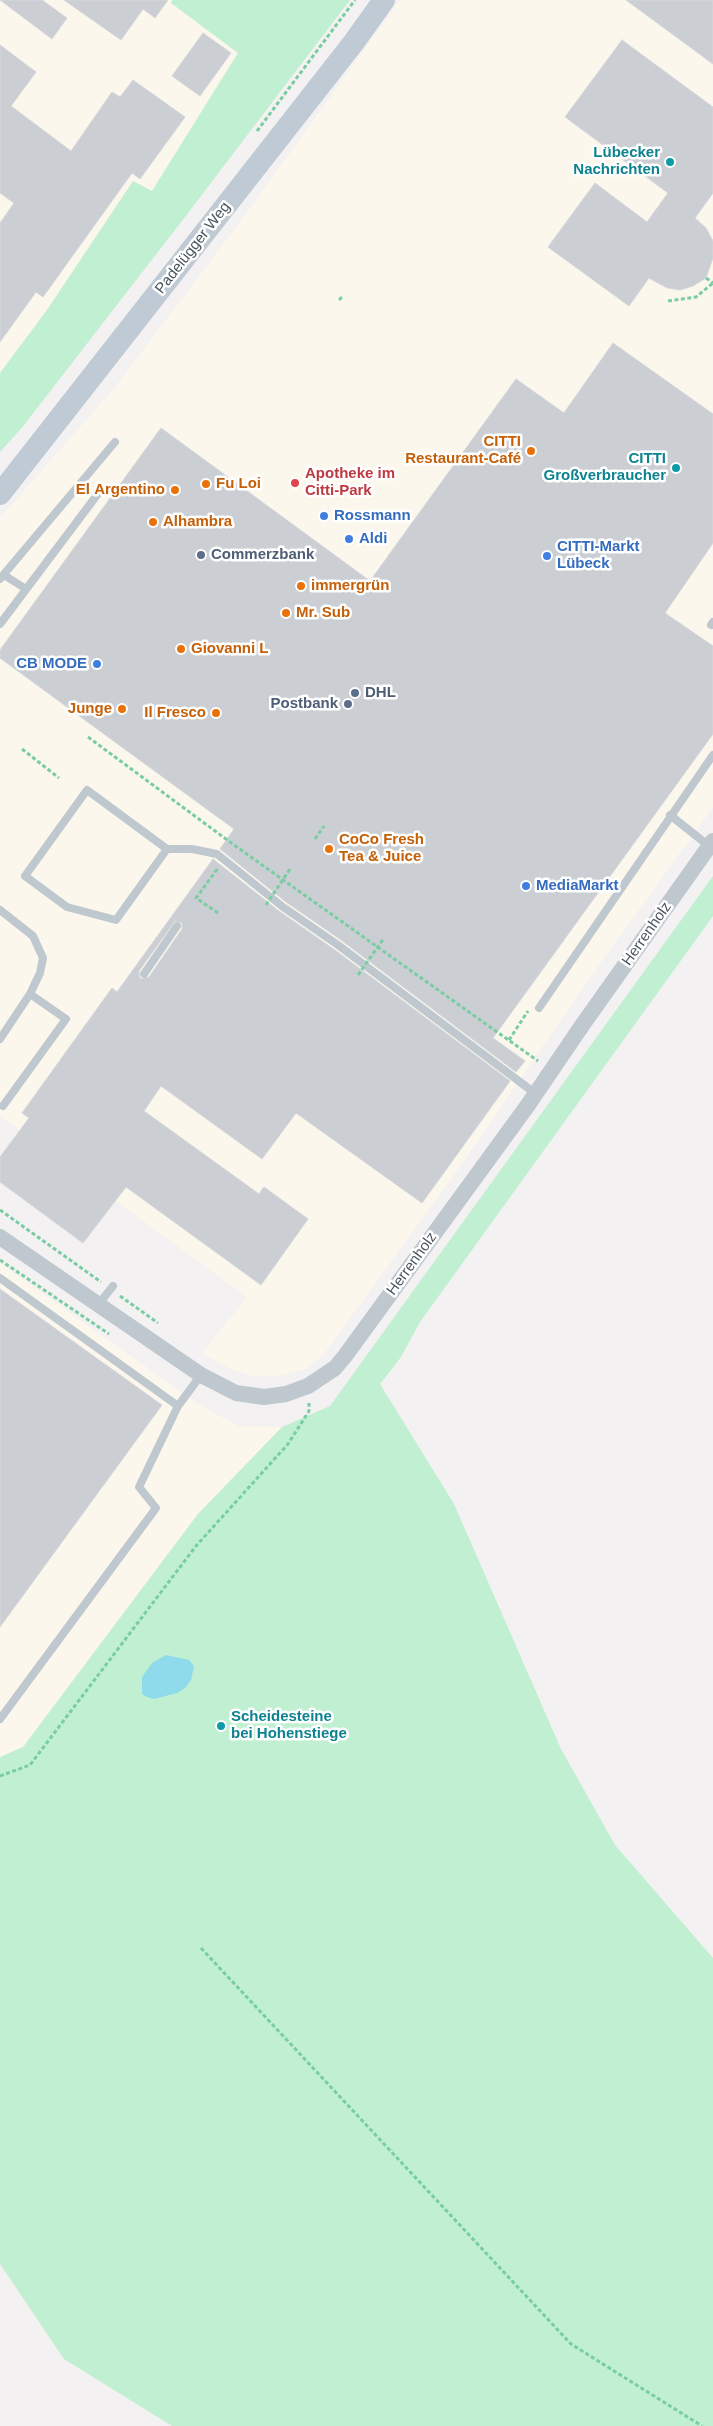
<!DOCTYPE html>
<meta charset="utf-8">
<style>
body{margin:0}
canvas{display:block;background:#f3f1f1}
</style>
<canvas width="713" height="2426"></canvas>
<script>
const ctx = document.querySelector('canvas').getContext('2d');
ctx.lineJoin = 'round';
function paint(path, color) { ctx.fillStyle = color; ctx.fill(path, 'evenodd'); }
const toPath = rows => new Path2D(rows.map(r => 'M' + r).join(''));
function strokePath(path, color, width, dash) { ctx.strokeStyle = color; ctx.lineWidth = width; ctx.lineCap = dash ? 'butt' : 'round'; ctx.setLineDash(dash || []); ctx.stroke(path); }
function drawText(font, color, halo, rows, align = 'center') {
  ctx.font = font + ' Helvetica,sans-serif'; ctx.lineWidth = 5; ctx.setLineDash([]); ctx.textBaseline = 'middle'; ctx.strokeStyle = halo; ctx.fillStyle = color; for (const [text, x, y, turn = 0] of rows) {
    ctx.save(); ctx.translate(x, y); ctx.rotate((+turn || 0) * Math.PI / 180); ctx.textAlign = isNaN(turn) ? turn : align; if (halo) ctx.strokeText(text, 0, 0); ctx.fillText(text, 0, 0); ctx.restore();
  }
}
const commercial = toPath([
 [0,0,172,0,171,3,238,53,152,191,133,182,47,310,0,372],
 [400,0,713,0,713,807,582,989,469,1154,324,1354,307,1369,278,1376,253,1376,231,1369,202,1353,247,1297,0,1116,0,518,116,386,246,214],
 [0,1263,201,1406,239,1426,282,1427,198,1514,23,1747,0,1757]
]);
const green = toPath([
 [172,0,350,0,185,217,24,425,0,452,0,373,47,310,133,181,152,191,238,53,171,3],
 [713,876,713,916,420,1322,401,1357,380,1384,454,1504,561,1749,615,1845,713,1958,713,2426,172,2426,64,2359,0,2264,0,1757,23,1747,198,1514,282,1427,330,1406]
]);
const water = toPath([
 [166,1655,189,1660,194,1666,191,1680,185,1688,177,1693,154,1699,147,1697,142,1694,142,1677,152,1663]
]);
const building = toPath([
 [0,0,42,0,67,18,52,39,0,0],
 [64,0,168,0,155,18,143,9,121,40,64,0],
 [626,0,713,0,713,64,626,0],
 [203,33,231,53,200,96,172,76,203,33],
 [622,40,713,107,713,193,695,218,706,228,713,241,713,258,706,278,693,286,680,290,667,288,649,278,629,306,548,247,595,183,647,222,668,193,565,117,622,40],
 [0,45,36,72,11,106,71,151,112,92,120,97,133,80,185,117,140,179,132,173,43,297,36,292,0,342,0,223,14,203,0,193,0,45],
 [613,343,713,414,713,543,665,613,713,646,713,734,493,1038,525,1061,516,1072,341,940,286,902,220,849,234,829,0,658,0,650,161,428,370,581,516,379,564,413,613,343],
 [213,859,279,911,335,950,510,1081,422,1203,296,1113,262,1159,161,1086,144,1111,259,1194,264,1187,308,1219,261,1285,126,1187,83,1243,0,1182,0,1157,29,1118,22,1113,112,988,117,992,213,859],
 [175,921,182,923,182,929,149,977,141,979,139,976,139,971,175,921],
 [0,1289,162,1405,0,1627,0,1289]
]);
const path = toPath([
 [257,131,355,0],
 [706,278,713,283],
 [339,300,342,297],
 [668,301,696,297,713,283],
 [88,737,234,845,538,1061],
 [22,749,59,778],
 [315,839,324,826],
 [218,913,196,898,218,868],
 [509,1040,528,1011],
 [0,1210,101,1282],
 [0,1260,109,1334],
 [120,1296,158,1323],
 [0,1776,30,1765,196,1546,288,1444,309,1411,309,1403],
 [201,1948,571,2344,702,2426]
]);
const lane = toPath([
 [4,575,26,589],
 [0,579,115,442],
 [0,624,100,491],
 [711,625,713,622],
 [670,815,709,846],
 [167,849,116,920,67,907,25,876,87,790,167,849,192,849,217,854,283,907,338,945,536,1094],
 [0,910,33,936,43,958,40,973,30,994,0,1039],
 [144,974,177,926],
 [539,1008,713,755],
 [3,1106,66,1019,30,994],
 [0,1278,178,1406,201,1375],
 [98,1305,113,1286],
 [0,1719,156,1508,139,1487,178,1406]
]);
const street = toPath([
 [0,1237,201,1375,236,1393,264,1397,286,1394,308,1386,335,1368,345,1356,528,1105,581,1027,713,841]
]);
const secondary = toPath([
 [0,494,354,42,384,0]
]);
const pathBridge = toPath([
 [266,905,290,869],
 [358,975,384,938]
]);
const markers = [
 [670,162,5,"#0f9aa8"],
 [531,451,5,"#e8710a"],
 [676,468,5,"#0f9aa8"],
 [295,483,5,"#e0444e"],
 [206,484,5,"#e8710a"],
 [175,490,5,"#e8710a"],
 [324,516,5,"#3f7fe0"],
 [153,522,5,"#e8710a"],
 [349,539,5,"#3f7fe0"],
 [201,555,5,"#5c6f8a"],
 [547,556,5,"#3f7fe0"],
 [301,586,5,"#e8710a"],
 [286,613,5,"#e8710a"],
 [181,649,5,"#e8710a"],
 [97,664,5,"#3f7fe0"],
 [355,693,5,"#5c6f8a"],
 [348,704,5,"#5c6f8a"],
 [122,709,5,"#e8710a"],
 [216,713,5,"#e8710a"],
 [329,849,5,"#e8710a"],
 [526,886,5,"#3f7fe0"],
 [221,1726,5,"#0f9aa8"]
];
const cultureNames = [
 ["Lübecker",660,153],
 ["Nachrichten",660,170],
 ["CITTI",666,459],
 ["Großverbraucher",666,476],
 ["Scheidesteine",231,1717,"left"],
 ["bei Hohenstiege",231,1734,"left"]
];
const streetNames = [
 ["Padelügger Weg",193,248,-52],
 ["Herrenholz",647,934,-55],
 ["Herrenholz",412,1264,-54]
];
const foodNames = [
 ["CITTI",521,442,"right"],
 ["Restaurant-Café",521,459,"right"],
 ["Fu Loi",216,484],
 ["El Argentino",165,490,"right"],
 ["Alhambra",163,522],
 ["immergrün",311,586],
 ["Mr. Sub",296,613],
 ["Giovanni L",191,649],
 ["Junge",112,709,"right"],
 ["Il Fresco",206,713,"right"],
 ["CoCo Fresh",339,840],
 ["Tea & Juice",339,857]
];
const healthNames = [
 ["Apotheke im",305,474],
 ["Citti-Park",305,491]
];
const shopNames = [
 ["Rossmann",334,516],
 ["Aldi",359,539],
 ["CITTI-Markt",557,547],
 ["Lübeck",557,564],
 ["CB MODE",87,664,"right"],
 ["MediaMarkt",536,886]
];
const serviceNames = [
 ["Commerzbank",211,555],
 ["DHL",365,693],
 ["Postbank",338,704,"right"]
];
paint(commercial, '#fcf7ec');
paint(green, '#c1efd2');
paint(water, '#8fdaeb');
paint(building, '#cbced3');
strokePath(building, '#d5d7dc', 1);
strokePath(path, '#79cda2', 3, [4, 2.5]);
strokePath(lane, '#bfc8cf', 8);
strokePath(street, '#bfc8cf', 16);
strokePath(secondary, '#bfcad4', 22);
strokePath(pathBridge, '#79cda2', 3, [4, 2.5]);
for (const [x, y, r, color] of markers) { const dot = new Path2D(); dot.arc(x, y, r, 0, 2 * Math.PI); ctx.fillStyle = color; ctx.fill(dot); strokePath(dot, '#fff', 2); }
drawText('bold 15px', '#0d838f', '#fff', cultureNames, 'right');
drawText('15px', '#49555e', '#fff', streetNames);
drawText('bold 15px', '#c56008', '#fff', foodNames, 'left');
drawText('bold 15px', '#be3a42', '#fff', healthNames, 'left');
drawText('bold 15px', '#366cbe', '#fff', shopNames, 'left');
drawText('bold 15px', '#4e5e75', '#fff', serviceNames, 'left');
</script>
